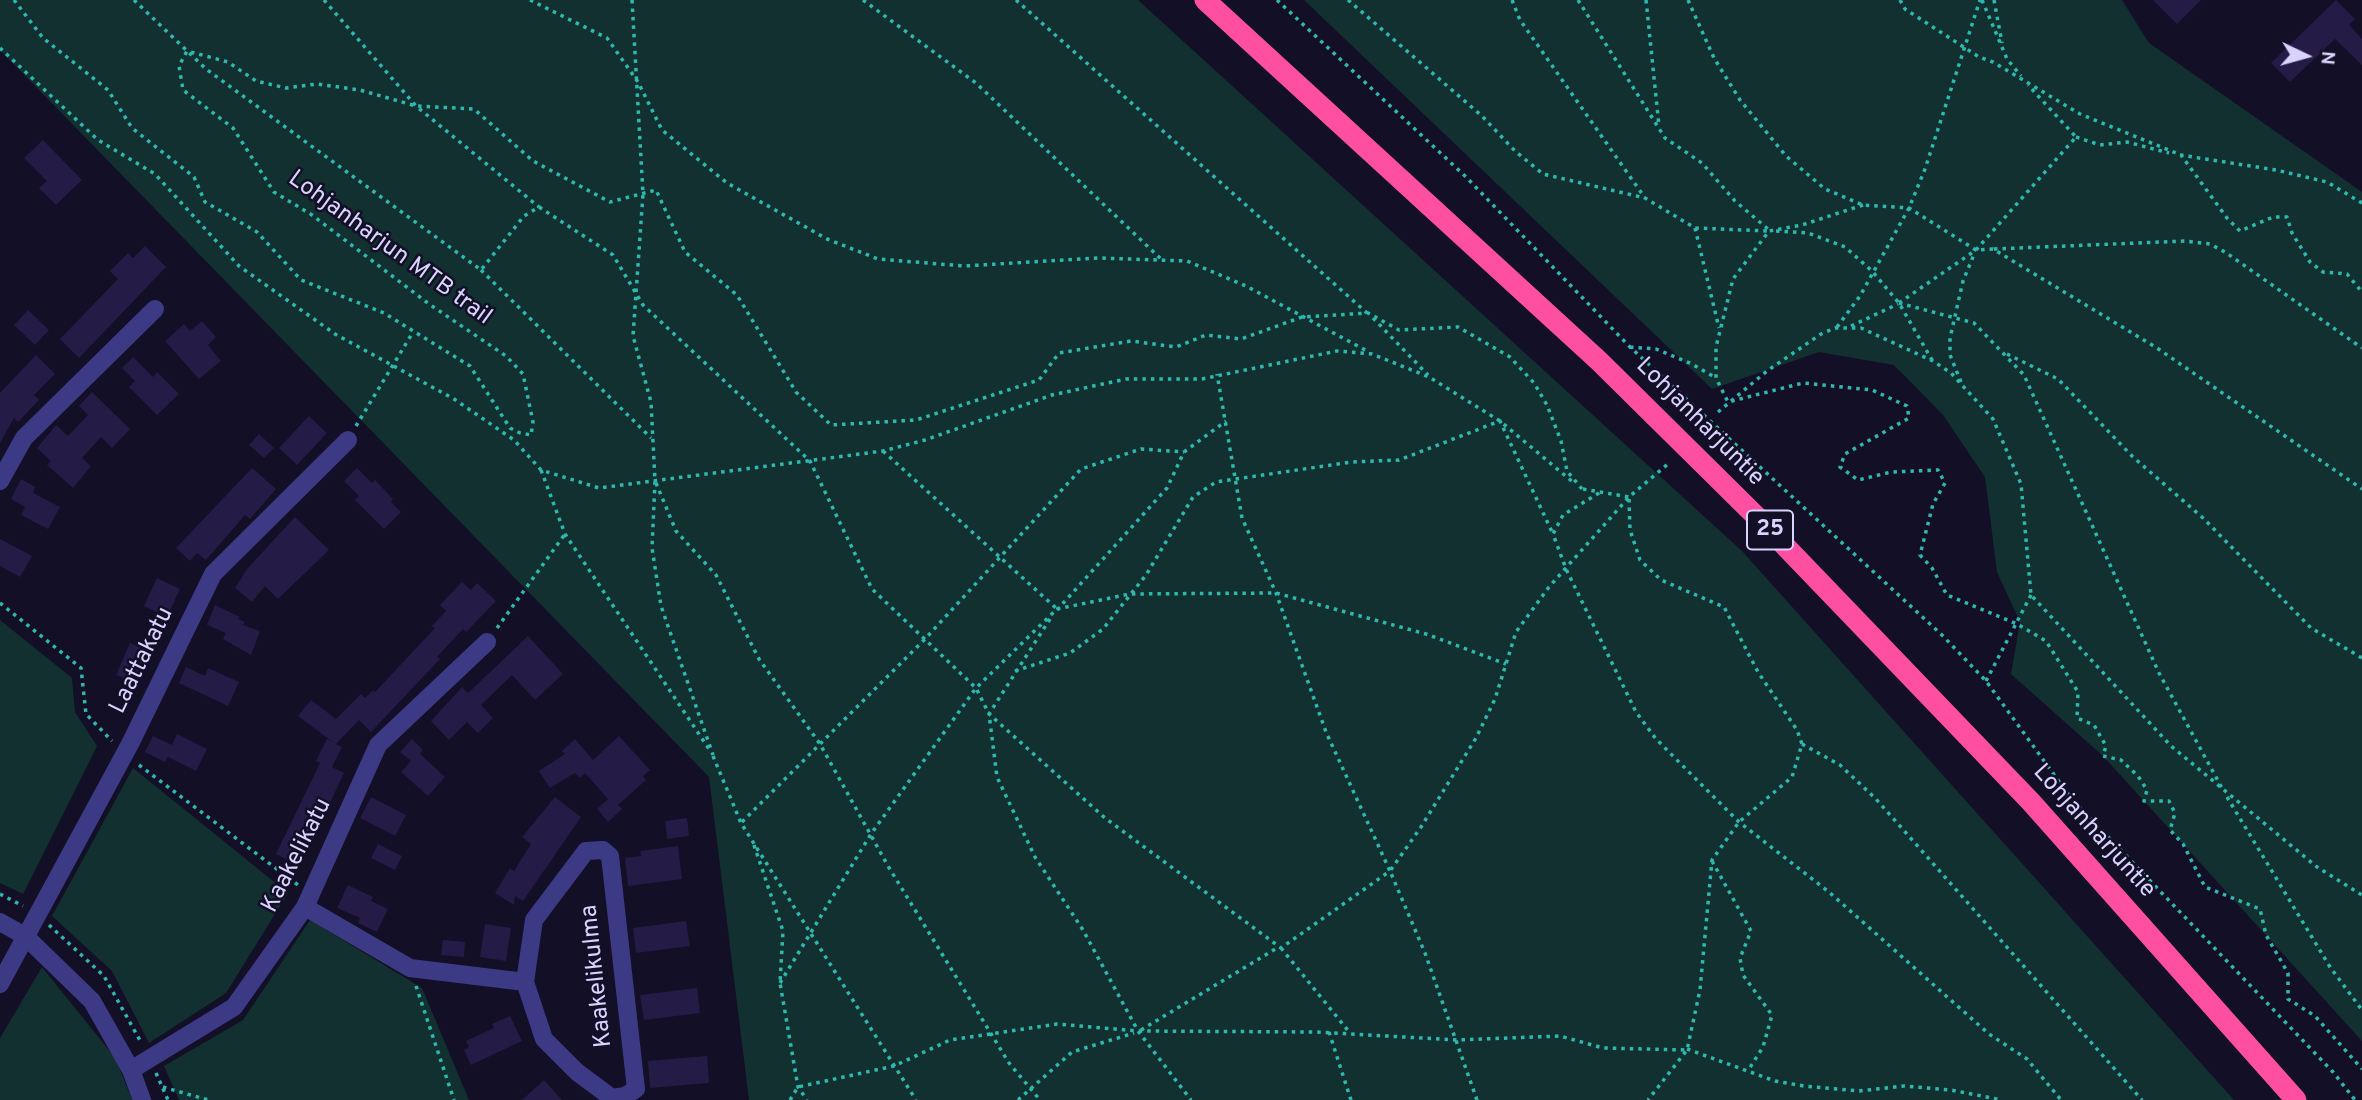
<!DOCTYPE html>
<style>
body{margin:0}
#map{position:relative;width:2362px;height:1100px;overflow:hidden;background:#130f26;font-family:Overpass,sans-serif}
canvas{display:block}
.north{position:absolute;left:2271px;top:21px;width:70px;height:70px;-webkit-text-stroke:5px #130f26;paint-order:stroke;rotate:95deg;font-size:19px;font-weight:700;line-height:28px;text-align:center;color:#d9d4ff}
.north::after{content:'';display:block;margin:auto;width:24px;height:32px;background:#d9d4ff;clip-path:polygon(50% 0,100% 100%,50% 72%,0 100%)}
</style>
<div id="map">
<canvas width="2362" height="1100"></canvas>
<div class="north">N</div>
</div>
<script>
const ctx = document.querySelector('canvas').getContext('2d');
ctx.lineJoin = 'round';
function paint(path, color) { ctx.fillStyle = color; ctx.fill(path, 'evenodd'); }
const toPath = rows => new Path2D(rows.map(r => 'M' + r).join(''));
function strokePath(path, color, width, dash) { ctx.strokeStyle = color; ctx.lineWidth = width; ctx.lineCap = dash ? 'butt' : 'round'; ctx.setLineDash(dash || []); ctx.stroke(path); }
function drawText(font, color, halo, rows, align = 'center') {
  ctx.font = font + ' Overpass,sans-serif'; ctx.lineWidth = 5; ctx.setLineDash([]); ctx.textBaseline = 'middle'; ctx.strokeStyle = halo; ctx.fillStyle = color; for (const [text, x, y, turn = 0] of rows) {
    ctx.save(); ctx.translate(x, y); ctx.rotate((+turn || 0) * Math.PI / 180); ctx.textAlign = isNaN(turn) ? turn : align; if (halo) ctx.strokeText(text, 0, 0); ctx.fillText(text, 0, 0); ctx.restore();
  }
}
const green = toPath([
 [0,0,1138,0,1742,551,2234,1100,749,1100,709,777,0,50],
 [1304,0,2122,0,2149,43,2362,192,2362,1041,2103,756,2011,674,2020,622,1997,572,1985,477,1943,415,1894,365,1819,352,1712,389],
 [0,620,72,678,75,712,97,746,23,894,0,883],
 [133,768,288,893,226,993,149,1043,112,971,52,916],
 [310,920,422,988,469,1100,179,1100,164,1066,243,1020],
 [42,967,116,1059,132,1100,0,1100,0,1038]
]);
const building = toPath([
 [2153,0,2201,0,2177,24],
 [2336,0,2355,19,2349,25,2362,39,2362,65,2335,39,2290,82,2271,63],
 [43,140,82,180,56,205,39,188,47,181,24,158],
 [145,246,166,267,79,358,60,339,118,279,110,271,128,253,133,258],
 [28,310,49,330,35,345,14,325],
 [202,321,216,337,208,345,221,361,199,379,165,341,184,324,190,331],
 [36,355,55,374,34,395,39,400,18,422,14,418,0,443,0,393],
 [133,357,153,377,157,372,179,394,157,415,129,387,135,381,122,368],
 [92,392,130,429,112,448,101,437,82,458,91,466,73,488,47,465,51,461,37,448,56,425,68,436,88,415,79,406],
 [309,416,327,433,297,465,279,448],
 [259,434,274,448,264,458,249,445],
 [252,468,276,489,250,519,245,515,206,560,197,553,190,561,176,548],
 [357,468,372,483,375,480,393,499,391,502,401,512,384,529,355,500,359,496,344,481],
 [21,479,35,487,33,493,60,507,48,529,21,515,25,507,11,499],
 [295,517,329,550,278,599,265,586,252,602,235,588,247,569],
 [0,539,32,556,20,577,0,566],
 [157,578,180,589,167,617,144,606],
 [462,582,471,590,477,583,496,601,466,632,463,629,437,657,440,659,371,732,359,720,336,744,342,747,332,767,344,773,309,848,303,845,294,863,276,854,320,763,316,761,327,739,333,742,298,716,311,700,336,719,361,694,365,698,373,690,375,692,435,628,432,626,446,611,440,605],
 [215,605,240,617,238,619,245,622,243,625,260,631,251,655,223,639,226,633,207,625],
 [528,636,563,674,535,700,512,675,481,705,493,718,478,733,467,722,449,740,431,721,462,687,468,693],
 [130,643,152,652,138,684,116,675],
 [186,667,205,676,208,668,239,682,228,706,179,683],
 [177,734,207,749,196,771,168,757,165,762,145,752,153,736,172,745],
 [619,736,650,770,643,776,646,780,618,805,622,809,608,822,597,809,608,799,585,773,580,778,575,773,550,788,539,771,565,754,562,751,575,739,593,760],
 [412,739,423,750,420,754,445,777,428,796,401,772,411,761,400,752],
 [371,797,406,815,395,836,360,818],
 [555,797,581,817,523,901,515,896,514,905,495,893,510,868,514,871,531,844,522,837],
 [687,818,689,836,667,839,665,821],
 [378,844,402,856,395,870,371,858],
 [678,846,682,879,628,886,625,858,641,856,640,851],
 [348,885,373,897,371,901,388,909,377,932,358,923,360,918,337,908],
 [686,921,690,946,636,953,633,928],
 [485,924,511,928,506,961,480,957],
 [443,940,465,942,464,957,441,955],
 [697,988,700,1013,644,1020,640,995],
 [510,1016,522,1041,471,1065,464,1050,469,1047,466,1041,494,1028,492,1024],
 [707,1056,709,1083,650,1088,648,1061],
 [544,1080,562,1100,522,1100]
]);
const path = toPath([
 [14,0,43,38,108,90,132,128,194,177,205,202,257,232,301,280,384,313,470,366,510,428,520,433,531,435,533,422,523,374,506,356,429,304,312,215,274,192,233,128,183,90,179,66,187,51,228,62,256,81,286,88,317,84,360,90,416,106,474,109,533,161,610,202,656,190,685,252,737,295,796,392,831,425,916,420,1039,380,1059,353,1131,341,1176,347,1206,335,1241,339,1302,317,1368,313,1399,330,1458,327,1510,357,1534,383,1547,405,1561,441,1567,471,1582,489],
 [134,0,206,69,481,270,524,216,539,207,613,255,643,305,810,461,872,589,976,688,989,714,1105,818,1281,948,1390,871,1326,732,1276,593,1242,518,1217,374],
 [324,0,416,106,539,207],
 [530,0,607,38,638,82,662,130,727,183,827,239,878,259,964,266,1099,258,1187,261,1246,286,1369,352],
 [632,0,643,194,633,336,651,402,655,481,652,548,661,606,713,755],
 [863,0,976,83,1162,260],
 [1016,0,1367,313],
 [1277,0,1465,176,1630,347,1943,636,1986,681,2071,798,2333,1072,2355,1100],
 [1348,0,1482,116,1515,151,1543,174,1645,198,1695,228,1768,231],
 [1512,0,1520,20,1645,198],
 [1578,0,1665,138,1702,163,1735,201,1768,229],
 [1646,0,1659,126],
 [1688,0,1714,58,1740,100,1786,156,1825,189,1863,205,1909,208,1976,250,1993,249,2157,348,2362,489],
 [1900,0,1905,9,1979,57,1993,62,2080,114,2181,155,2227,218,2240,231,2273,217,2287,217,2292,233,2310,262,2323,272,2347,274,2362,292],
 [1982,0,2007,59,2021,76],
 [1994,0,2002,43],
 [0,48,98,140,155,174,239,266,335,334,454,399,514,440,541,470,599,488,883,451,925,440,1052,395,1126,379,1202,379,1337,351,1372,354,1429,377,1500,421,1574,483],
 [2076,137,2100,145,2127,142,2169,153],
 [2180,155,2276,170,2327,182,2362,203],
 [1863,205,1802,225,1769,231,1733,279,1716,347,1716,378,1728,402,1803,383,1872,390,1907,406,1909,418,1845,454,1840,467,1858,480,1891,472,1938,470,1945,483,1933,504,1920,555,1932,568,1947,595,2017,624,2046,641,2078,692,2077,718,2094,725,2106,746,2103,756,2121,760,2138,776,2147,790,2144,801,2169,801,2175,813,2170,830,2183,844,2205,887,2260,909,2266,935,2288,973,2288,999,2315,1016,2362,1069],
 [1695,228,1719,328],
 [1776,231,1808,233,1845,247,1872,271,1899,303,1932,360],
 [1994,249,2185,241,2210,244,2225,252,2362,348],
 [1976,250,2076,137,2028,85],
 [481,270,651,438],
 [1899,303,1974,323,2024,375,2159,673,2223,790],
 [1899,303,1976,250],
 [1373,318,1428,375],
 [1851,326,1898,304],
 [1837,327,1860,296,1909,208,1925,169,1980,0],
 [1630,347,1656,349,1692,364,1716,378],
 [2007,354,2058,379,2133,457,2203,518,2311,628,2362,658],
 [1961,382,1950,355,1950,338,1963,281,1975,252],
 [1718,412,1767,371,1821,334,1835,328,1861,328,1933,361,1951,373,1993,419,2021,484,2031,595,2171,746,2317,867,2362,895],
 [356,426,413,332],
 [883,451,1057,609],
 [541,470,565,534,709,749],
 [656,483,676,531,716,575,759,659,820,744,888,866,1009,1063,1040,1100],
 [1583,489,1629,497],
 [1599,493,1563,515,1553,534,1566,569,1636,712,1656,739,1739,822,1829,892,1989,1034,2027,1059,2061,1100],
 [1629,499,1630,530,1640,560,1661,580,1724,607,1758,672,1797,730,1802,744,1792,777,1739,822,1712,860,1700,990,1687,1050,1648,1100],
 [0,603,81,668,86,714,112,741],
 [1057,610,1167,488,1184,452,1226,421],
 [1050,619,989,714,997,777,1035,857,1083,930,1138,1031,1191,1100],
 [497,628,565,534],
 [1015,671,1070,653,1103,629,1146,575,1193,497,1216,482,1351,462,1399,460,1500,421,1553,534],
 [1986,681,2031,595],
 [1802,744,1840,765,1876,799,2142,1100],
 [713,756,741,823,916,1100],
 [139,765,298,885],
 [2227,797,2330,967,2362,1010],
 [742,822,925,639,1081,469,1141,449,1184,452],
 [754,845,783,931,780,983,798,1087,807,1100],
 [1712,861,1751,931,1740,958,1743,975,1772,1015,1763,1047,1749,1069],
 [0,894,23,906],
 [49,925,104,976,142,1044],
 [1281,948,1350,1033],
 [780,983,871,834,976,688,1057,609,1130,594,1276,593,1426,634,1506,664],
 [416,986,454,1100],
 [1141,1030,1277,948],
 [1329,1032,1351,1100],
 [1687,1049,1775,1081,1804,1086,1859,1091,1904,1086,1951,1090,2002,1100],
 [156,1073,168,1100],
 [163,1087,208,1100],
 [790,1100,798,1087,894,1066,950,1040,1057,1024,1138,1031,1317,1032,1456,1040,1560,1036,1603,1048,1687,1050],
 [1018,1100,1072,1052,1134,1033],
 [1477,1100,1425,953,1390,871,1421,827,1476,738,1495,699,1516,632,1549,587,1629,497,1669,463]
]);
const minor = toPath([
 [0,481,24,438,155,309],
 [305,907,410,968,525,982,534,920,586,851,603,850,610,856,636,1089,625,1096,612,1098,577,1072,544,1039,525,982],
 [0,922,25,936,92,1001,131,1070,142,1100],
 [0,984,130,744,213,574,348,440],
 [131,1070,234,1007,305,907,378,745,487,642]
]);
const highway = toPath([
 [1205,0,1599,361,1762,522,2031,802,2296,1100]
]);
const shields = [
 [1770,530,46]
];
const shieldNames = [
 ["25",1770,530]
];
const streetNames = [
 ["Lohjanharjun MTB trail",389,249,36],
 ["Lohjanharjuntie",1699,423,45],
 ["Laattakatu",143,661,-64],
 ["Lohjanharjuntie",2093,832,48],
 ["Kaakelikatu",298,856,-63],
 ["Kaakelikulma",598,976,-96]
];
paint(green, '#12302f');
paint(building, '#241b47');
strokePath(path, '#2fb8b0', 3.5, [3.5, 5]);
strokePath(minor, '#3d3a85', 18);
strokePath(highway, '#ff4fa3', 21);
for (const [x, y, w] of shields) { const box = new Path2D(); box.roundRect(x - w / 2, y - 19.5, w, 39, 5); ctx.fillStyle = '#130f26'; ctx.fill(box); strokePath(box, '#d9d4ff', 2); }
drawText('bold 23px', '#d9d4ff', null, shieldNames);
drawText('24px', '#d9d4ff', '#130f26', streetNames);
</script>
